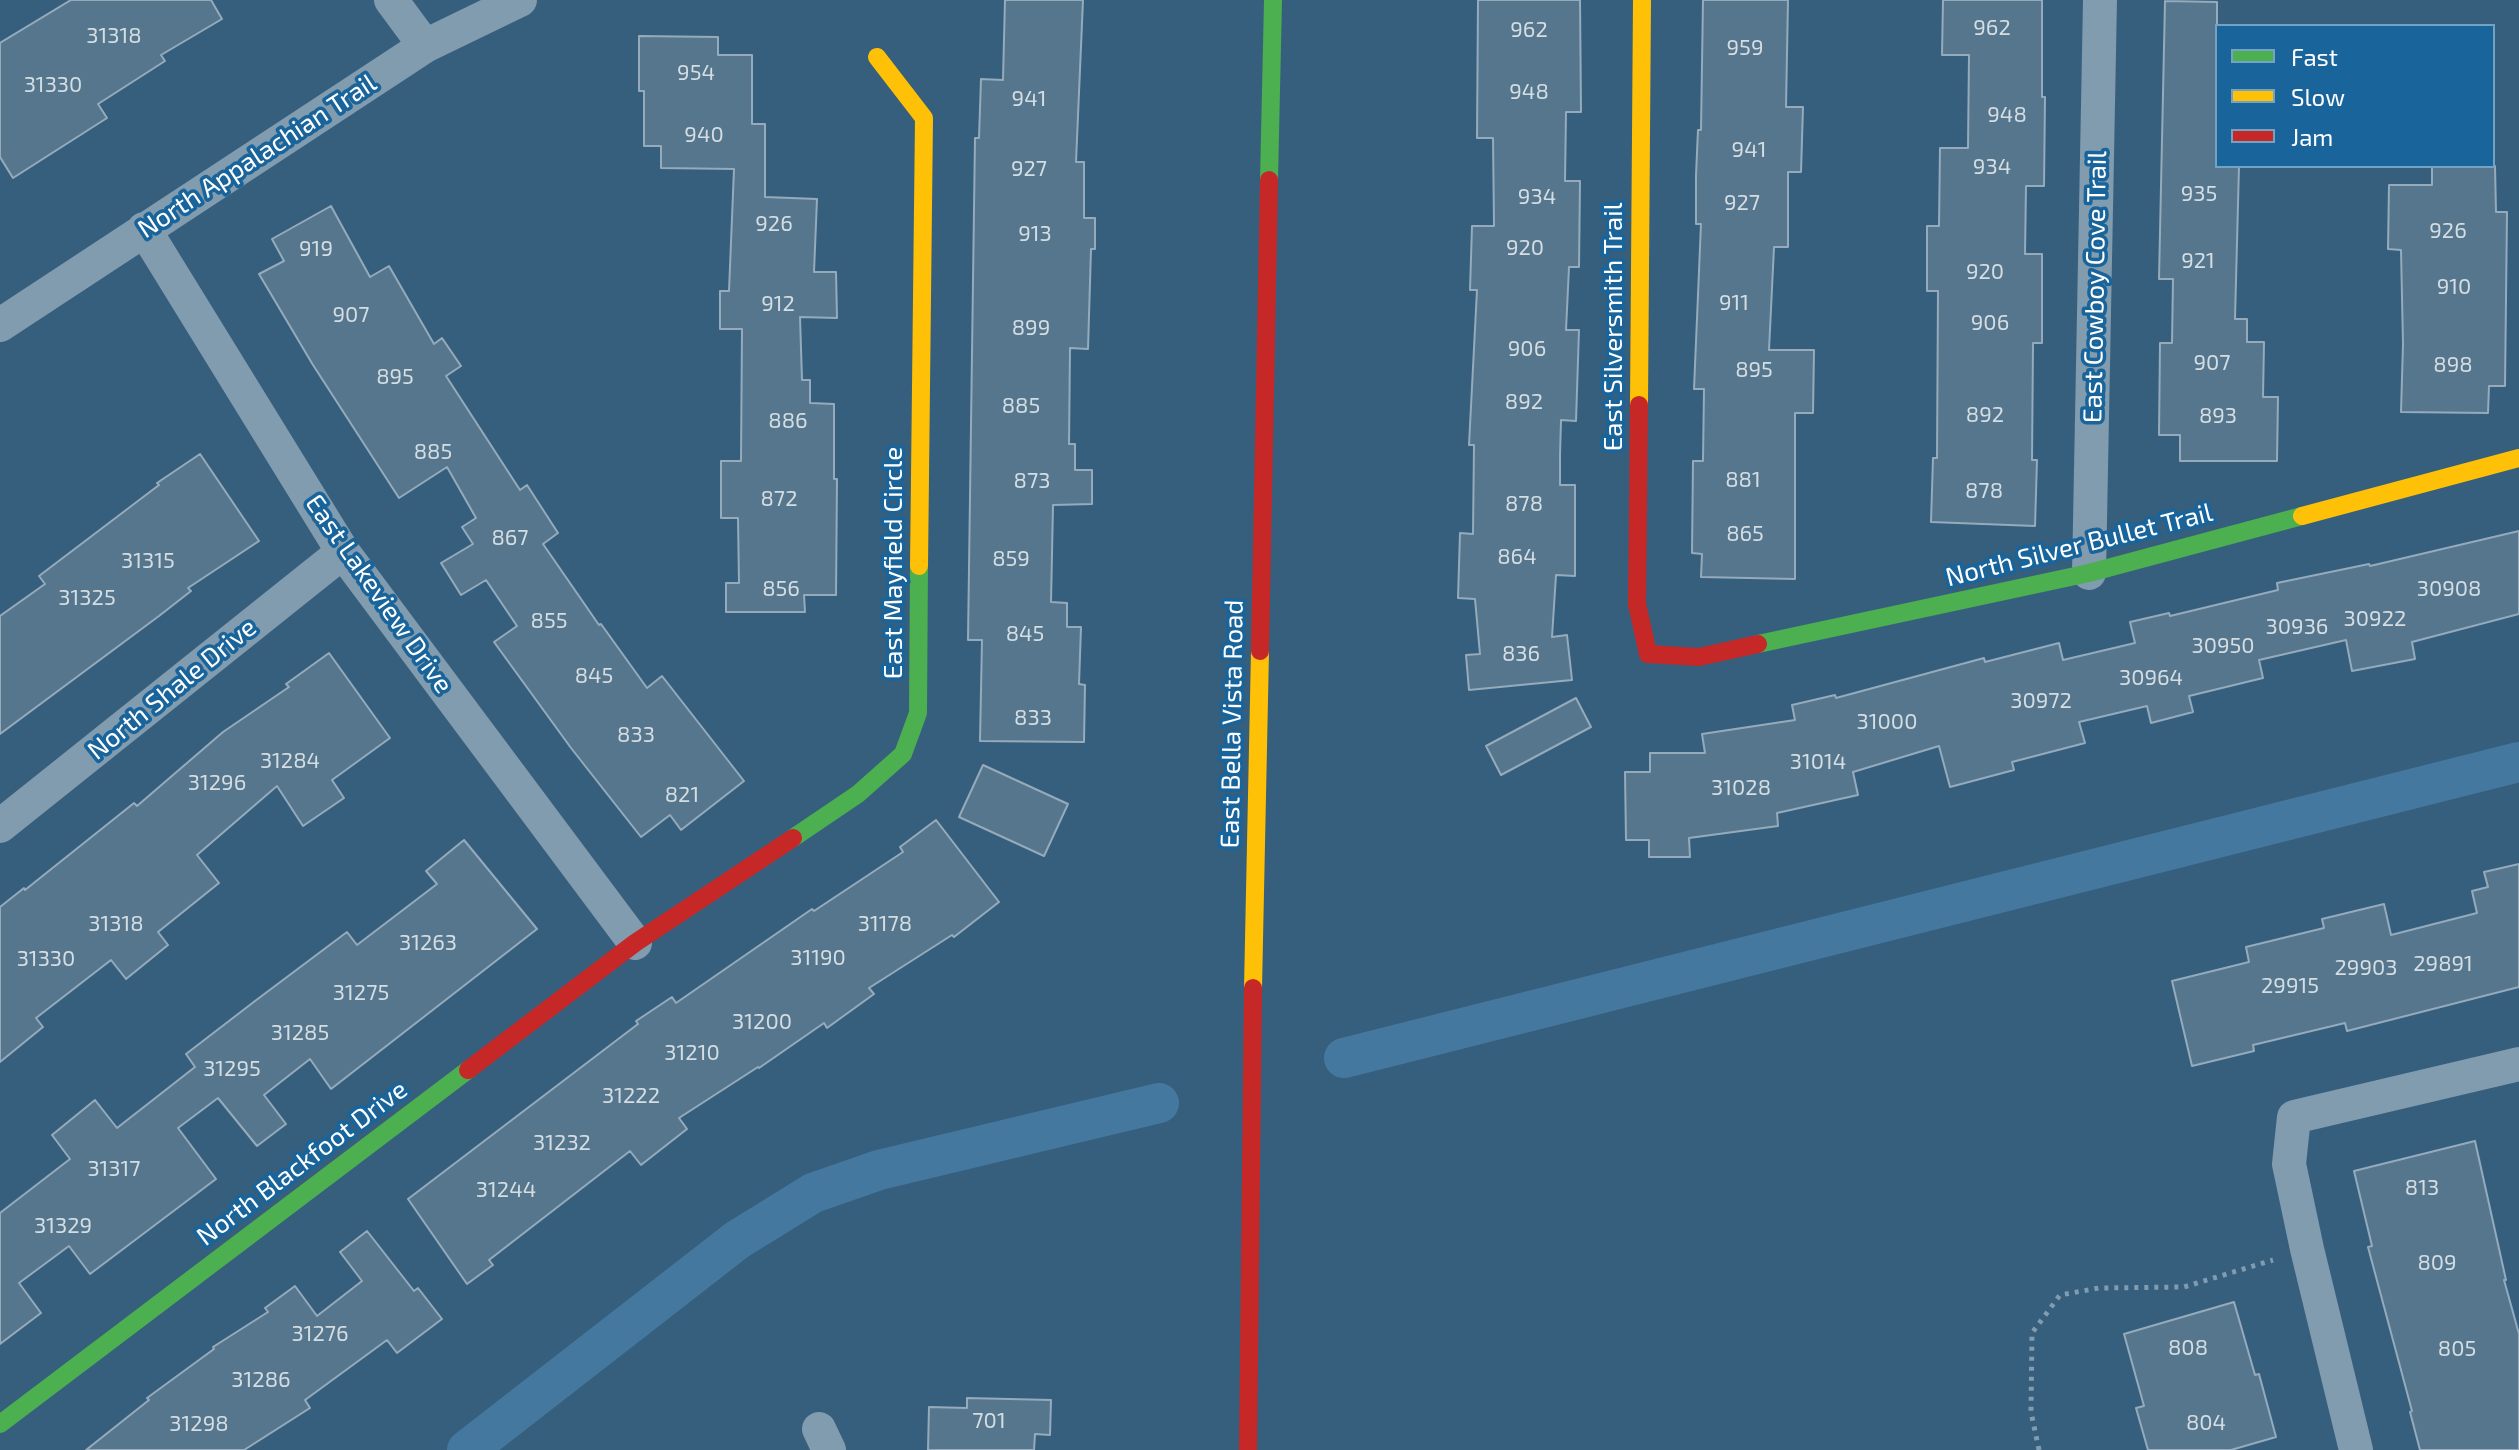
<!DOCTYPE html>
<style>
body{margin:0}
#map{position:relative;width:2519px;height:1450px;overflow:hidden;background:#365f7d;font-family:"Exo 2",sans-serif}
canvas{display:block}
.legend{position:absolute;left:2215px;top:24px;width:280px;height:144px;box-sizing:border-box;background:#18649b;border:2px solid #74a2c3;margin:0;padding:10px 14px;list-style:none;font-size:24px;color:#fff}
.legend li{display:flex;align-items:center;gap:16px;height:40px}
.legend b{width:40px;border:2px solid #74a2c3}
</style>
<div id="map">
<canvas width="2519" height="1450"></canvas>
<ul class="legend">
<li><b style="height:10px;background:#4caf50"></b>Fast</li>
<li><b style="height:10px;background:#ffc107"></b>Slow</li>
<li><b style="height:10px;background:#c62828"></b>Jam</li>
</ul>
</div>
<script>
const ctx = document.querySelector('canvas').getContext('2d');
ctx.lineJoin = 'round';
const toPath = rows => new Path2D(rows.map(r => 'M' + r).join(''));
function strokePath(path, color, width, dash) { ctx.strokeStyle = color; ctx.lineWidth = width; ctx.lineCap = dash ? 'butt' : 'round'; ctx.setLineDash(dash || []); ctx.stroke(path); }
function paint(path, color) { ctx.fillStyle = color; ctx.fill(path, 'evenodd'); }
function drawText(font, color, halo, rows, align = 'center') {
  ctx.font = font + ' "Exo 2",sans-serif'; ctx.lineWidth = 7; ctx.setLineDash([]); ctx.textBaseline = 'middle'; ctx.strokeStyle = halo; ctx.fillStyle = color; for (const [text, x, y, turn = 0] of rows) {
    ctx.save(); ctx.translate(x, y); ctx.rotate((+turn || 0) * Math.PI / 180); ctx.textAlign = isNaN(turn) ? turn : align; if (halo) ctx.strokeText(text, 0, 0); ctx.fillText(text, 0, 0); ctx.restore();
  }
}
const canal = toPath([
 [1344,1058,2519,762],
 [467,1450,737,1240,813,1193,879,1170,1159,1103]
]);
const building = toPath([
 [71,0,211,0,222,19,161,55,165,61,98,104,107,118,13,178,0,157,0,43,71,0],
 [1005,0,1083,0,1076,162,1084,162,1084,218,1095,218,1095,249,1091,249,1088,349,1070,348,1069,444,1075,444,1075,470,1092,470,1092,504,1053,505,1051,602,1067,603,1067,627,1081,627,1079,684,1085,685,1084,742,980,741,982,640,968,640,975,138,979,138,981,79,1003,80,1005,0],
 [1478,0,1580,0,1581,112,1566,112,1565,181,1580,181,1579,267,1569,267,1566,330,1579,330,1576,421,1561,420,1560,455,1560,485,1575,485,1575,576,1556,575,1552,637,1567,635,1572,680,1469,690,1466,655,1480,654,1475,599,1458,598,1460,533,1473,534,1474,445,1469,445,1477,290,1470,290,1472,226,1494,226,1493,138,1477,138,1478,0],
 [1703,0,1788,0,1786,107,1803,107,1801,172,1788,172,1788,247,1774,247,1769,350,1814,350,1813,413,1795,413,1795,579,1701,577,1702,554,1692,553,1693,461,1703,461,1704,389,1694,389,1701,224,1696,224,1696,175,1698,130,1701,130,1703,0],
 [1943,0,2042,0,2042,97,2045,97,2044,186,2026,186,2025,254,2042,254,2042,343,2033,343,2032,460,2037,460,2035,526,1931,522,1933,458,1937,458,1938,291,1927,291,1927,226,1939,226,1940,148,1968,148,1969,55,1942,55,1943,0],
 [2165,1,2217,2,2217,166,2239,166,2235,319,2247,319,2247,342,2264,342,2263,397,2278,397,2277,461,2180,461,2180,435,2159,435,2160,343,2172,343,2173,279,2159,279,2165,1],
 [639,36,718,37,718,55,752,55,752,124,765,124,765,197,817,199,814,272,836,272,837,318,800,317,802,380,810,380,810,403,834,404,834,479,837,479,836,595,804,595,805,612,726,612,726,583,739,583,738,518,721,518,721,461,741,461,742,329,720,329,720,291,729,291,734,169,661,168,661,146,644,146,644,91,639,91,639,36],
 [2432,166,2495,166,2496,212,2507,212,2505,386,2489,386,2488,413,2401,412,2403,344,2401,250,2388,249,2389,185,2432,185,2432,166],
 [331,206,370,277,389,266,434,344,442,338,461,366,446,376,520,490,527,485,558,533,543,544,599,625,601,624,647,688,662,676,744,781,681,830,670,815,641,837,571,748,494,642,517,626,486,580,461,595,441,563,473,544,462,527,476,518,447,467,399,498,313,365,259,274,284,261,272,239,331,206],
 [200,454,259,541,188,588,191,591,159,616,0,734,0,616,45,584,39,576,159,485,157,483,200,454],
 [2519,531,2519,614,2412,642,2415,659,2352,671,2346,640,2259,660,2263,678,2189,696,2193,712,2151,723,2147,706,2079,722,2085,743,2012,762,2014,770,1950,787,1939,746,1853,772,1858,795,1777,813,1778,826,1689,838,1690,857,1649,857,1649,840,1626,840,1625,772,1650,772,1650,753,1705,753,1702,734,1795,720,1792,705,1835,695,1836,698,1984,658,1985,662,2059,643,2063,660,2135,643,2130,622,2169,613,2170,616,2278,590,2277,583,2369,564,2370,566,2519,531],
 [329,653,390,738,332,780,344,798,303,826,277,786,197,855,219,883,158,932,168,945,126,979,111,960,36,1018,43,1027,0,1062,0,907,24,888,25,890,134,803,137,806,223,732,289,687,286,684,329,653],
 [1576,698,1591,727,1501,775,1486,746,1576,698],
 [983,765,1068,804,1044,856,959,817,983,765],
 [936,820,999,902,954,937,952,935,869,988,874,994,827,1028,824,1023,759,1068,758,1067,679,1118,687,1129,641,1165,630,1151,489,1260,493,1265,467,1284,408,1199,638,1024,636,1021,672,997,676,1003,812,909,814,911,903,852,900,847,936,820],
 [464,840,537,929,331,1089,310,1059,264,1095,286,1124,257,1146,218,1098,178,1128,216,1179,90,1274,69,1246,19,1283,41,1313,0,1344,0,1213,70,1159,52,1135,95,1100,117,1128,195,1067,186,1054,255,1001,347,932,357,945,437,884,426,871,464,840],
 [2519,864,2519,987,2347,1031,2345,1023,2253,1045,2254,1051,2192,1066,2172,981,2249,962,2246,947,2324,928,2322,919,2384,904,2391,935,2477,913,2472,891,2488,887,2484,872,2519,864],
 [2475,1141,2506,1280,2504,1280,2519,1334,2519,1450,2420,1450,2410,1412,2412,1411,2368,1247,2372,1246,2354,1171,2475,1141],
 [367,1231,414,1291,418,1288,442,1319,397,1353,387,1340,305,1400,310,1408,244,1450,86,1450,149,1400,147,1398,214,1349,213,1347,268,1312,265,1308,295,1286,317,1316,362,1281,340,1252,367,1231],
 [2234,1302,2255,1375,2259,1374,2276,1437,2231,1450,2148,1450,2136,1408,2144,1406,2124,1334,2234,1302],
 [967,1398,1051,1400,1050,1435,1035,1434,1034,1450,928,1450,929,1407,967,1408,967,1398]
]);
const path = toPath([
 [2039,1450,2031,1412,2032,1333,2060,1295,2099,1288,2184,1287,2273,1260]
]);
const street = toPath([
 [391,0,425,46],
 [144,229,343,552,635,943],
 [0,325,425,46,520,0],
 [2089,573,2100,0],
 [0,826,343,552],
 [819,1429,829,1450],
 [2356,1450,2307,1249,2289,1164,2294,1117,2519,1064]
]);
const fast = toPath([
 [1269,180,1273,0],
 [1758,644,2089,573,2302,516],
 [793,838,858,794,903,754,918,713,919,566],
 [0,1424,468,1070]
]);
const slow = toPath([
 [877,57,924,118,919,566],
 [1639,405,1642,0],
 [2302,516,2519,458],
 [1253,988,1260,651]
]);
const jam = toPath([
 [1639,405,1637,604,1648,654,1699,657,1758,644],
 [1260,651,1269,180],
 [468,1070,635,943,793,838],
 [1248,1450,1253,988]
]);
const numberNames = [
 ["962",1992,28],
 ["962",1529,30],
 ["31318",114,36],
 ["959",1745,48],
 ["954",696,73],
 ["31330",53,85],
 ["948",1529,92],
 ["941",1029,99],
 ["948",2007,115],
 ["940",704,135],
 ["941",1749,150],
 ["934",1992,167],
 ["927",1029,169],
 ["935",2199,194],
 ["934",1537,197],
 ["927",1742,203],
 ["926",774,224],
 ["926",2448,231],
 ["913",1035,234],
 ["920",1525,248],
 ["919",316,249],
 ["921",2198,261],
 ["920",1985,272],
 ["910",2454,287],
 ["911",1734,303],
 ["912",778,304],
 ["907",351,315],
 ["906",1990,323],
 ["899",1031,328],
 ["906",1527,349],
 ["907",2212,363],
 ["898",2453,365],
 ["895",1754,370],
 ["895",395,377],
 ["892",1524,402],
 ["885",1021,406],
 ["892",1985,415],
 ["893",2218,416],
 ["886",788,421],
 ["885",433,452],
 ["881",1743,480],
 ["873",1032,481],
 ["878",1984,491],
 ["872",779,499],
 ["878",1524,504],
 ["865",1745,534],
 ["867",510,538],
 ["864",1517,557],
 ["859",1011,559],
 ["31315",148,561],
 ["856",781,589],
 ["30908",2449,589],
 ["31325",87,598],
 ["30922",2375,619],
 ["855",549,621],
 ["30936",2297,627],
 ["845",1025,634],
 ["30950",2223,646],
 ["836",1521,654],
 ["845",594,676],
 ["30964",2151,678],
 ["30972",2041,701],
 ["833",1033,718],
 ["31000",1887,722],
 ["833",636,735],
 ["31284",290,761],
 ["31014",1818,762],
 ["31296",217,783],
 ["31028",1741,788],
 ["821",682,795],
 ["31318",116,924],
 ["31178",885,924],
 ["31263",428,943],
 ["31190",818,958],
 ["31330",46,959],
 ["29891",2443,964],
 ["29903",2366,968],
 ["29915",2290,986],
 ["31275",361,993],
 ["31200",762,1022],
 ["31285",300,1033],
 ["31210",692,1053],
 ["31295",232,1069],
 ["31222",631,1096],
 ["31232",562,1143],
 ["31317",114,1169],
 ["813",2422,1188],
 ["31244",506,1190],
 ["31329",63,1226],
 ["809",2437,1263],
 ["31276",320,1334],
 ["808",2188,1348],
 ["805",2457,1349],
 ["31286",261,1380],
 ["701",989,1421],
 ["804",2206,1423],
 ["31298",199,1424]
];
const streetNames = [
 ["North Appalachian Trail",257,156,-33],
 ["East Cowboy Cove Trail",2095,287,-89],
 ["East Silversmith Trail",1613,327,-90],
 ["North Silver Bullet Trail",2079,545,-14],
 ["East Mayfield Circle",893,563,-90],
 ["East Lakeview Drive",379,594,55],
 ["North Shale Drive",172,689,-39],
 ["East Bella Vista Road",1232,724,-89],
 ["North Blackfoot Drive",302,1163,-37]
];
strokePath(canal, '#45789e', 40);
paint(building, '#55768d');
strokePath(building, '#95abbc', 2);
strokePath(path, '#819baf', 5, [4, 6]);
strokePath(street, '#819baf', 34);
strokePath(fast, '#4caf50', 18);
strokePath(slow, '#ffc107', 18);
strokePath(jam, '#c62828', 18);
drawText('22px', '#d4dde2', null, numberNames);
drawText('26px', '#fff', '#18649b', streetNames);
</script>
